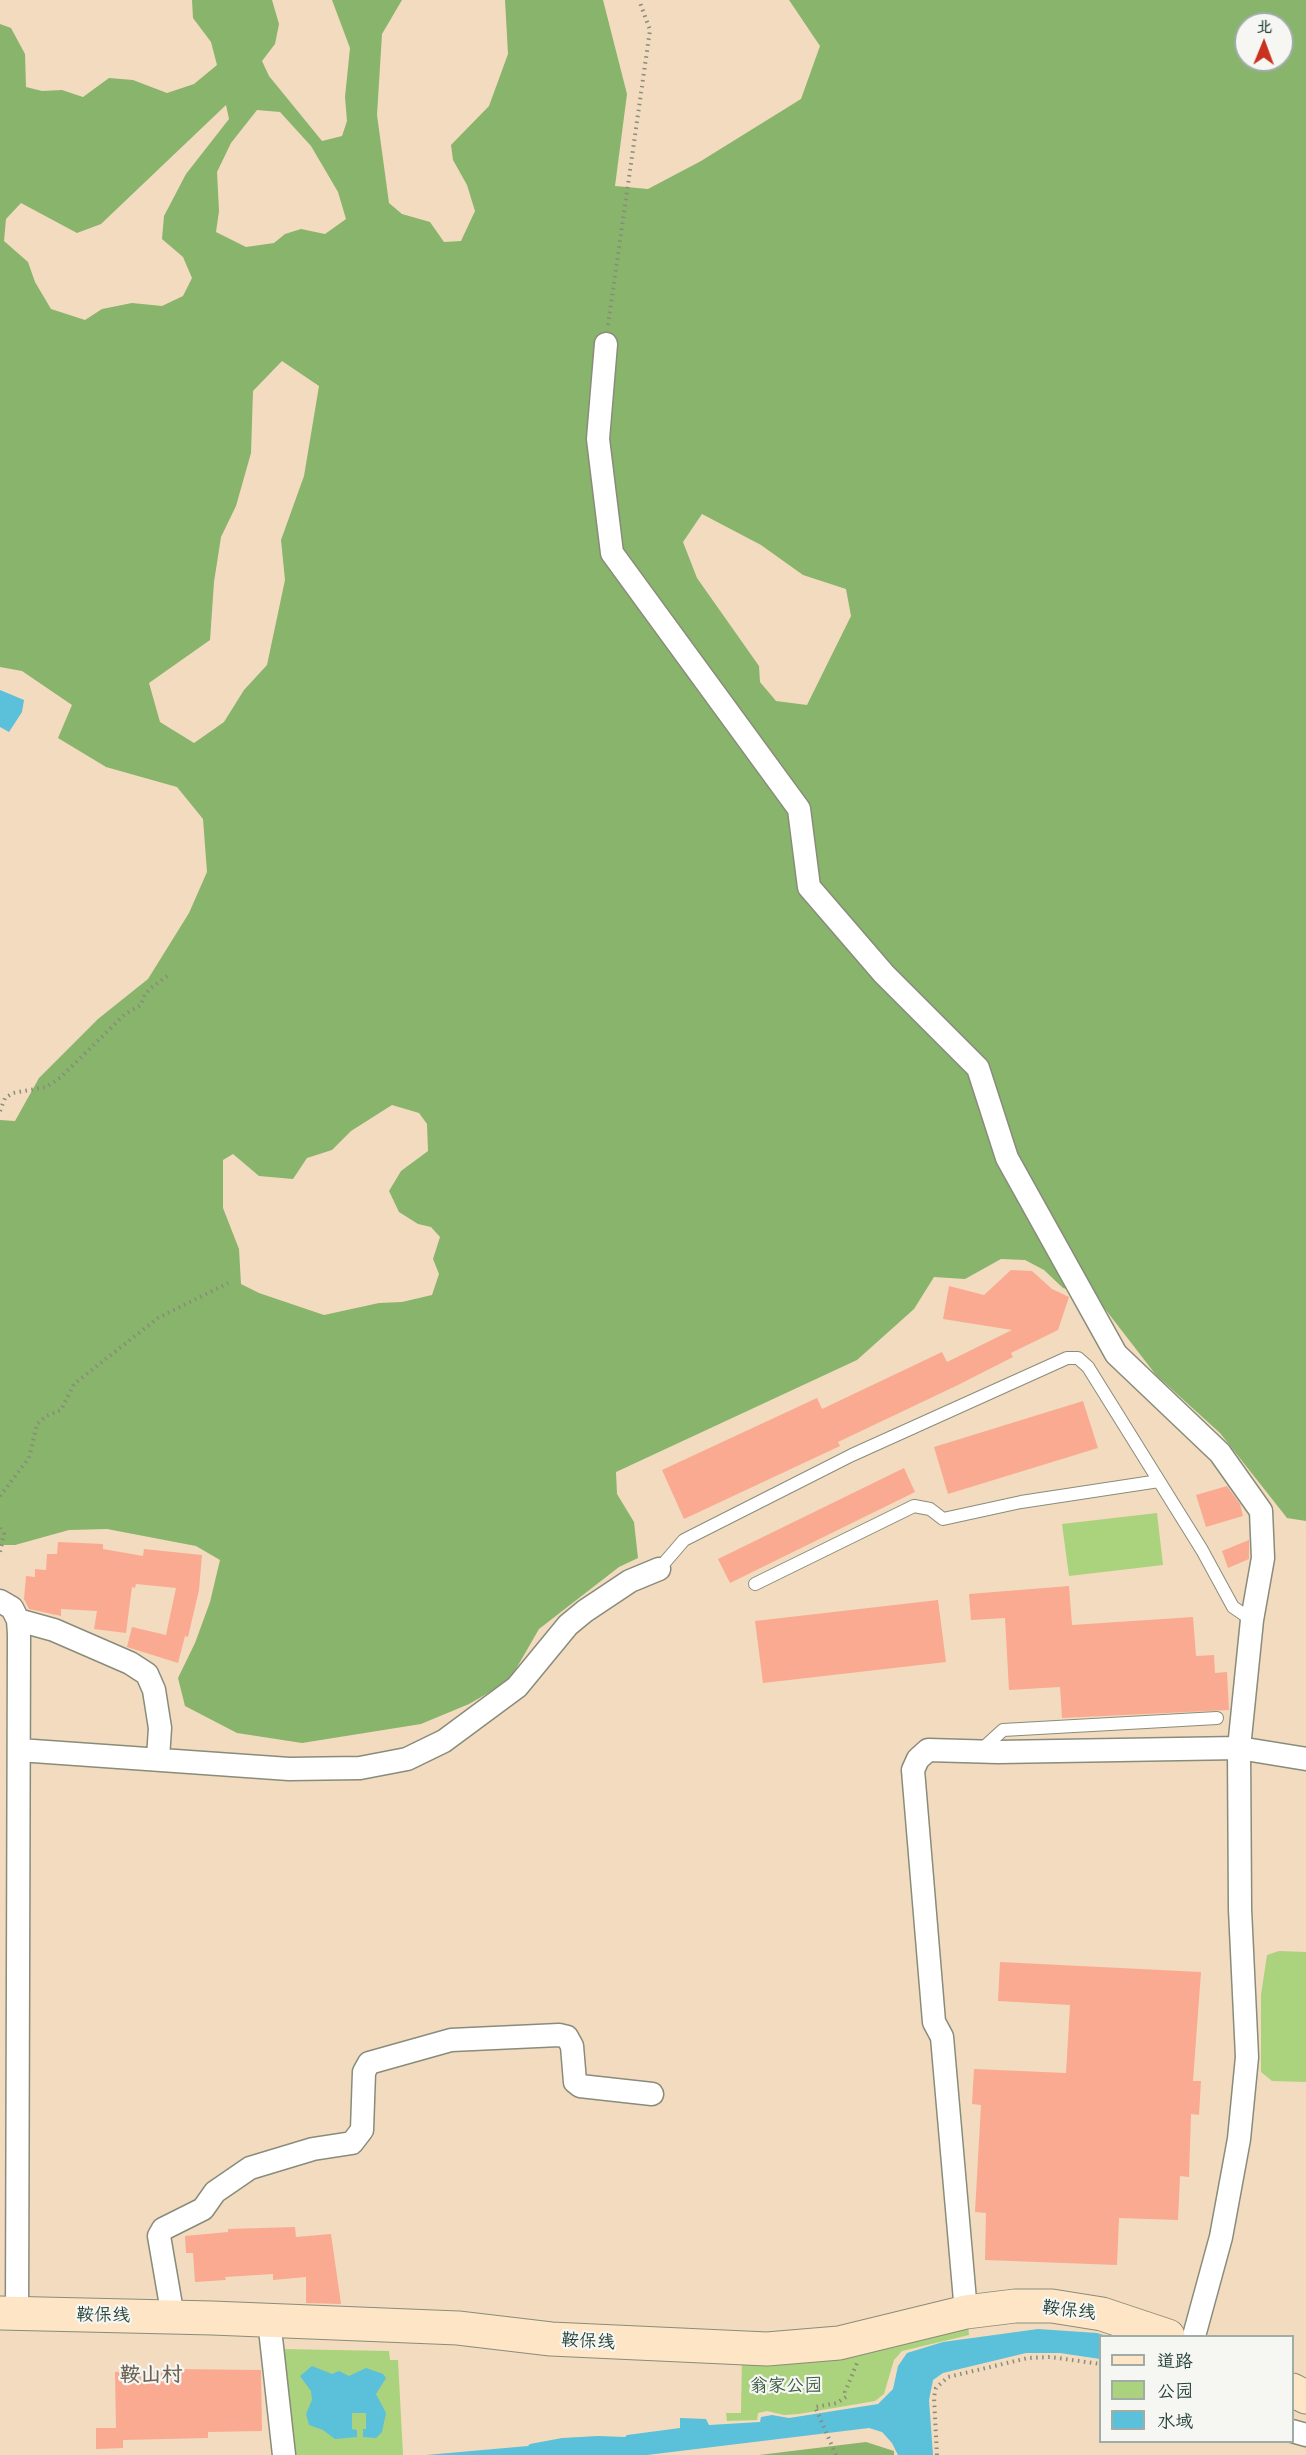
<!DOCTYPE html>
<meta charset="utf-8">
<style>
body{margin:0}
#map{position:relative;width:1306px;height:2455px;overflow:hidden;background:#f3dbbf;font-family:Mali,"LXGW WenKai TC",sans-serif}
canvas{display:block}
.legend{position:absolute;left:1099px;top:2335px;width:195px;height:108px;box-sizing:border-box;background:#f6f6f2;border:2px solid #a0aca6;margin:0;padding:8px 10px;list-style:none;font-size:18px;color:#1f3d34}
.legend li{display:flex;align-items:center;gap:12px;height:30px}
.legend b{width:30px;border:2px solid #a0aca6}
.north{position:absolute;left:1234px;top:12px;width:60px;height:60px;box-sizing:border-box;background:#f6f6f2;border:2px solid #a0aca6;border-radius:50%;rotate:1deg;font-size:16px;font-weight:700;line-height:24px;text-align:center;color:#1f3d34}
.north::after{content:'';display:block;margin:auto;width:21px;height:27px;background:#c8321e;clip-path:polygon(50% 0,100% 100%,50% 72%,0 100%)}
</style>
<div id="map">
<canvas width="1306" height="2455"></canvas>
<ul class="legend">
<li><b style="height:8px;background:#fde5c5"></b>道路</li>
<li><b style="height:16px;background:#abd27d"></b>公园</li>
<li><b style="height:16px;background:#5bc0d9"></b>水域</li>
</ul>
<div class="north">北</div>
</div>
<script>
const ctx = document.querySelector('canvas').getContext('2d');
ctx.lineJoin = 'round';
function paint(path, color) { ctx.fillStyle = color; ctx.fill(path, 'evenodd'); }
const toPath = rows => new Path2D(rows.map(r => 'M' + r).join(''));
function strokePath(path, color, width, dash) { ctx.strokeStyle = color; ctx.lineWidth = width; ctx.lineCap = dash ? 'butt' : 'round'; ctx.setLineDash(dash || []); ctx.stroke(path); }
function drawText(font, color, halo, rows, align = 'center') {
  ctx.font = font + ' Mali,"LXGW WenKai TC",sans-serif'; ctx.lineWidth = 4.5; ctx.setLineDash([]); ctx.textBaseline = 'middle'; ctx.strokeStyle = halo; ctx.fillStyle = color; for (const [text, x, y, turn = 0] of rows) {
    ctx.save(); ctx.translate(x, y); ctx.rotate((+turn || 0) * Math.PI / 180); ctx.textAlign = isNaN(turn) ? turn : align; if (halo) ctx.strokeText(text, 0, 0); ctx.fillText(text, 0, 0); ctx.restore();
  }
}
const green = toPath([
 [1157,1513,1163,1565,1069,1576,1062,1524],
 [1279,1951,1306,1952,1306,2082,1272,2081,1261,2072,1261,1995,1267,1955],
 [967,2317,969,2335,902,2351,894,2360,884,2394,875,2401,799,2414,784,2415,767,2411,758,2413,757,2420,727,2421,726,2413,741,2413,742,2356],
 [281,2349,389,2351,390,2360,398,2360,403,2455,291,2455]
]);
const forest = toPath([
 [192,0,272,0,279,24,275,44,262,61,269,76,322,141,342,136,347,121,345,97,350,48,332,0,402,0,382,34,377,115,389,203,402,214,430,222,444,242,461,241,475,211,467,185,453,160,451,145,489,106,508,54,505,0,603,0,627,94,615,186,648,189,701,161,801,99,820,46,789,0,1306,0,1306,1521,1287,1518,1220,1433,1156,1375,1095,1296,1063,1288,1044,1270,1025,1260,1001,1259,965,1279,934,1277,914,1309,857,1360,616,1472,617,1494,634,1522,638,1558,619,1567,539,1629,509,1681,469,1704,421,1724,302,1743,237,1733,185,1706,178,1678,195,1643,210,1602,220,1560,196,1546,107,1529,69,1530,15,1545,0,1545,0,1120,15,1121,39,1078,98,1019,148,979,189,913,207,872,203,819,177,787,106,767,58,738,72,705,22,671,0,667,0,24,11,28,25,54,26,87,42,91,62,90,83,97,109,78,133,80,167,93,194,84,217,65,211,42,193,18],
 [1246,24,1282,24,1282,60,1246,60],
 [226,105,229,119,186,174,164,216,162,239,183,257,192,278,183,296,162,306,132,303,102,309,85,320,51,309,35,282,28,262,4,241,6,219,21,203,77,233,101,224],
 [257,110,280,112,311,146,338,192,346,219,325,234,301,229,285,234,274,243,246,247,216,232,219,211,217,172,231,143],
 [282,361,319,386,304,476,281,540,285,580,267,665,244,690,224,722,194,743,160,722,149,683,210,640,214,582,221,537,236,506,251,453,253,391],
 [702,514,761,545,803,575,846,589,851,616,807,705,776,701,760,682,759,666,697,578,683,542],
 [392,1105,419,1113,427,1124,428,1151,401,1171,389,1191,399,1212,418,1224,431,1227,440,1237,433,1259,439,1274,432,1295,402,1302,379,1303,324,1315,259,1293,241,1284,239,1249,223,1208,223,1160,233,1154,259,1176,293,1179,307,1158,332,1150,351,1131],
 [866,2442,894,2451,894,2455,759,2455]
]);
const water = toPath([
 [0,690,24,700,22,712,9,732,0,727],
 [1038,2329,1097,2333,1107,2336,1100,2336,1100,2359,1060,2353,1026,2353,943,2373,933,2380,929,2400,933,2455,898,2455,892,2443,882,2432,869,2428,647,2455,426,2455,528,2446,530,2444,562,2438,598,2436,625,2437,627,2435,680,2428,680,2418,706,2419,709,2425,760,2422,761,2417,772,2415,789,2418,878,2404,893,2389,898,2366,907,2353,943,2342],
 [312,2366,332,2374,339,2371,349,2376,366,2368,383,2374,386,2378,376,2394,386,2413,382,2432,376,2438,363,2437,363,2429,366,2429,366,2413,352,2413,352,2429,357,2430,357,2437,335,2439,323,2430,309,2425,306,2414,312,2400,311,2391,300,2376]
]);
const building = toPath([
 [1011,1270,1032,1271,1052,1289,1069,1297,1058,1330,1011,1353,1013,1357,958,1385,838,1442,840,1446,684,1519,662,1470,817,1398,822,1409,942,1352,947,1362,1012,1330,943,1319,949,1286,984,1295],
 [1083,1401,1098,1448,948,1494,934,1447],
 [904,1468,915,1492,730,1583,718,1559],
 [1227,1486,1240,1504,1243,1516,1206,1527,1196,1495],
 [1249,1540,1249,1559,1228,1568,1222,1551],
 [58,1542,103,1544,103,1549,143,1556,144,1549,202,1555,199,1590,188,1637,185,1636,178,1663,127,1647,132,1627,166,1635,176,1588,136,1584,135,1588,132,1587,126,1633,94,1629,97,1611,61,1609,61,1616,29,1609,24,1599,26,1576,35,1577,35,1569,46,1570,47,1554,57,1554],
 [1069,1586,1072,1625,1193,1617,1196,1656,1214,1655,1215,1673,1227,1672,1229,1710,1062,1718,1060,1687,1009,1690,1005,1618,971,1620,969,1594],
 [938,1600,946,1662,763,1683,755,1621],
 [1000,1962,1201,1972,1193,2081,1201,2081,1199,2115,1191,2114,1189,2177,1180,2176,1178,2220,1119,2218,1117,2265,985,2260,986,2213,975,2212,981,2105,972,2104,974,2069,1066,2073,1070,2005,998,2001],
 [295,2227,296,2237,331,2234,341,2304,306,2303,306,2277,273,2280,273,2274,225,2277,226,2280,195,2282,193,2253,186,2253,185,2236,228,2232,228,2229],
 [172,2369,261,2370,262,2431,208,2432,208,2438,123,2440,123,2448,96,2449,96,2428,116,2428,115,2372]
]);
const path = toPath([
 [608,325,650,30,639,0],
 [0,1111,5,1098,13,1093,46,1087,60,1078,125,1014,141,1005,145,994,152,987,170,974],
 [0,1496,29,1458,37,1424,46,1416,61,1410,74,1384,158,1318,228,1283],
 [0,1528,4,1534,0,1552],
 [836,2455,815,2407,837,2403,846,2397,845,2392,857,2363],
 [937,2455,934,2397,936,2388,948,2377,1028,2358,1051,2357,1100,2364]
]);
const service = toPath([
 [659,1569,684,1540,852,1455,1067,1358,1078,1358,1088,1367,1202,1550,1233,1607,1252,1620],
 [755,1584,914,1506,930,1509,943,1519,1021,1502,1159,1481],
 [980,1751,1003,1730,1217,1718]
]);
const minor = toPath([
 [606,344,598,439,612,553,799,809,809,887,884,974,978,1068,1007,1158,1116,1354,1220,1453,1261,1511,1263,1558,1252,1620,1239,1748,1240,1909,1247,2057,1239,2139,1221,2237,1194,2336],
 [0,1601,12,1608,18,1620,19,1634,17,2314],
 [18,1620,54,1630,130,1663,147,1674,154,1690,160,1728,158,1758],
 [19,1750,289,1769,360,1768,407,1759,444,1741,517,1687,568,1625,585,1611,630,1581,659,1569],
 [966,2312,942,2037,934,2022,913,1770,918,1759,928,1750,998,1752,1239,1748,1306,1759],
 [173,2317,159,2236,163,2229,203,2209,215,2192,250,2168,313,2149,352,2143,362,2130,364,2072,369,2063,451,2040,559,2035,567,2037,572,2046,575,2082,580,2086,652,2094],
 [269,2320,284,2455],
 [1292,2431,1306,2435]
]);
const secondary = toPath([
 [0,2313,212,2318,458,2328,551,2339,767,2349,839,2343,966,2312,1015,2306,1052,2306,1102,2314,1168,2336],
 [1292,2390,1306,2397]
]);
const streetNames = [
 ["鞍保线",1069,2310,7],
 ["鞍保线",103,2315,1],
 ["鞍保线",588,2341,3]
];
const parkNames = [
 ["翁家公园",786,2385]
];
const quarterNames = [
 ["鞍山村",151,2375]
];
paint(green, '#abd27d');
paint(forest, '#88b46c');
paint(water, '#5bc0d9');
paint(building, '#faaa90');
strokePath(service, '#898c7a', 14);
strokePath(minor, '#898c7a', 25);
strokePath(secondary, '#898c7a', 35);
strokePath(path, '#898c7a', 4, [1.5, 4.5]);
strokePath(service, '#fff', 12);
strokePath(minor, '#fff', 22);
strokePath(secondary, '#fde5c5', 33);
drawText('18px', '#1f3d34', '#f6f6f2', streetNames);
drawText('18px', '#3b5b43', '#f6f6f2', parkNames);
drawText('bold 21px', '#6c6354', '#f6f6f2', quarterNames);
</script>
